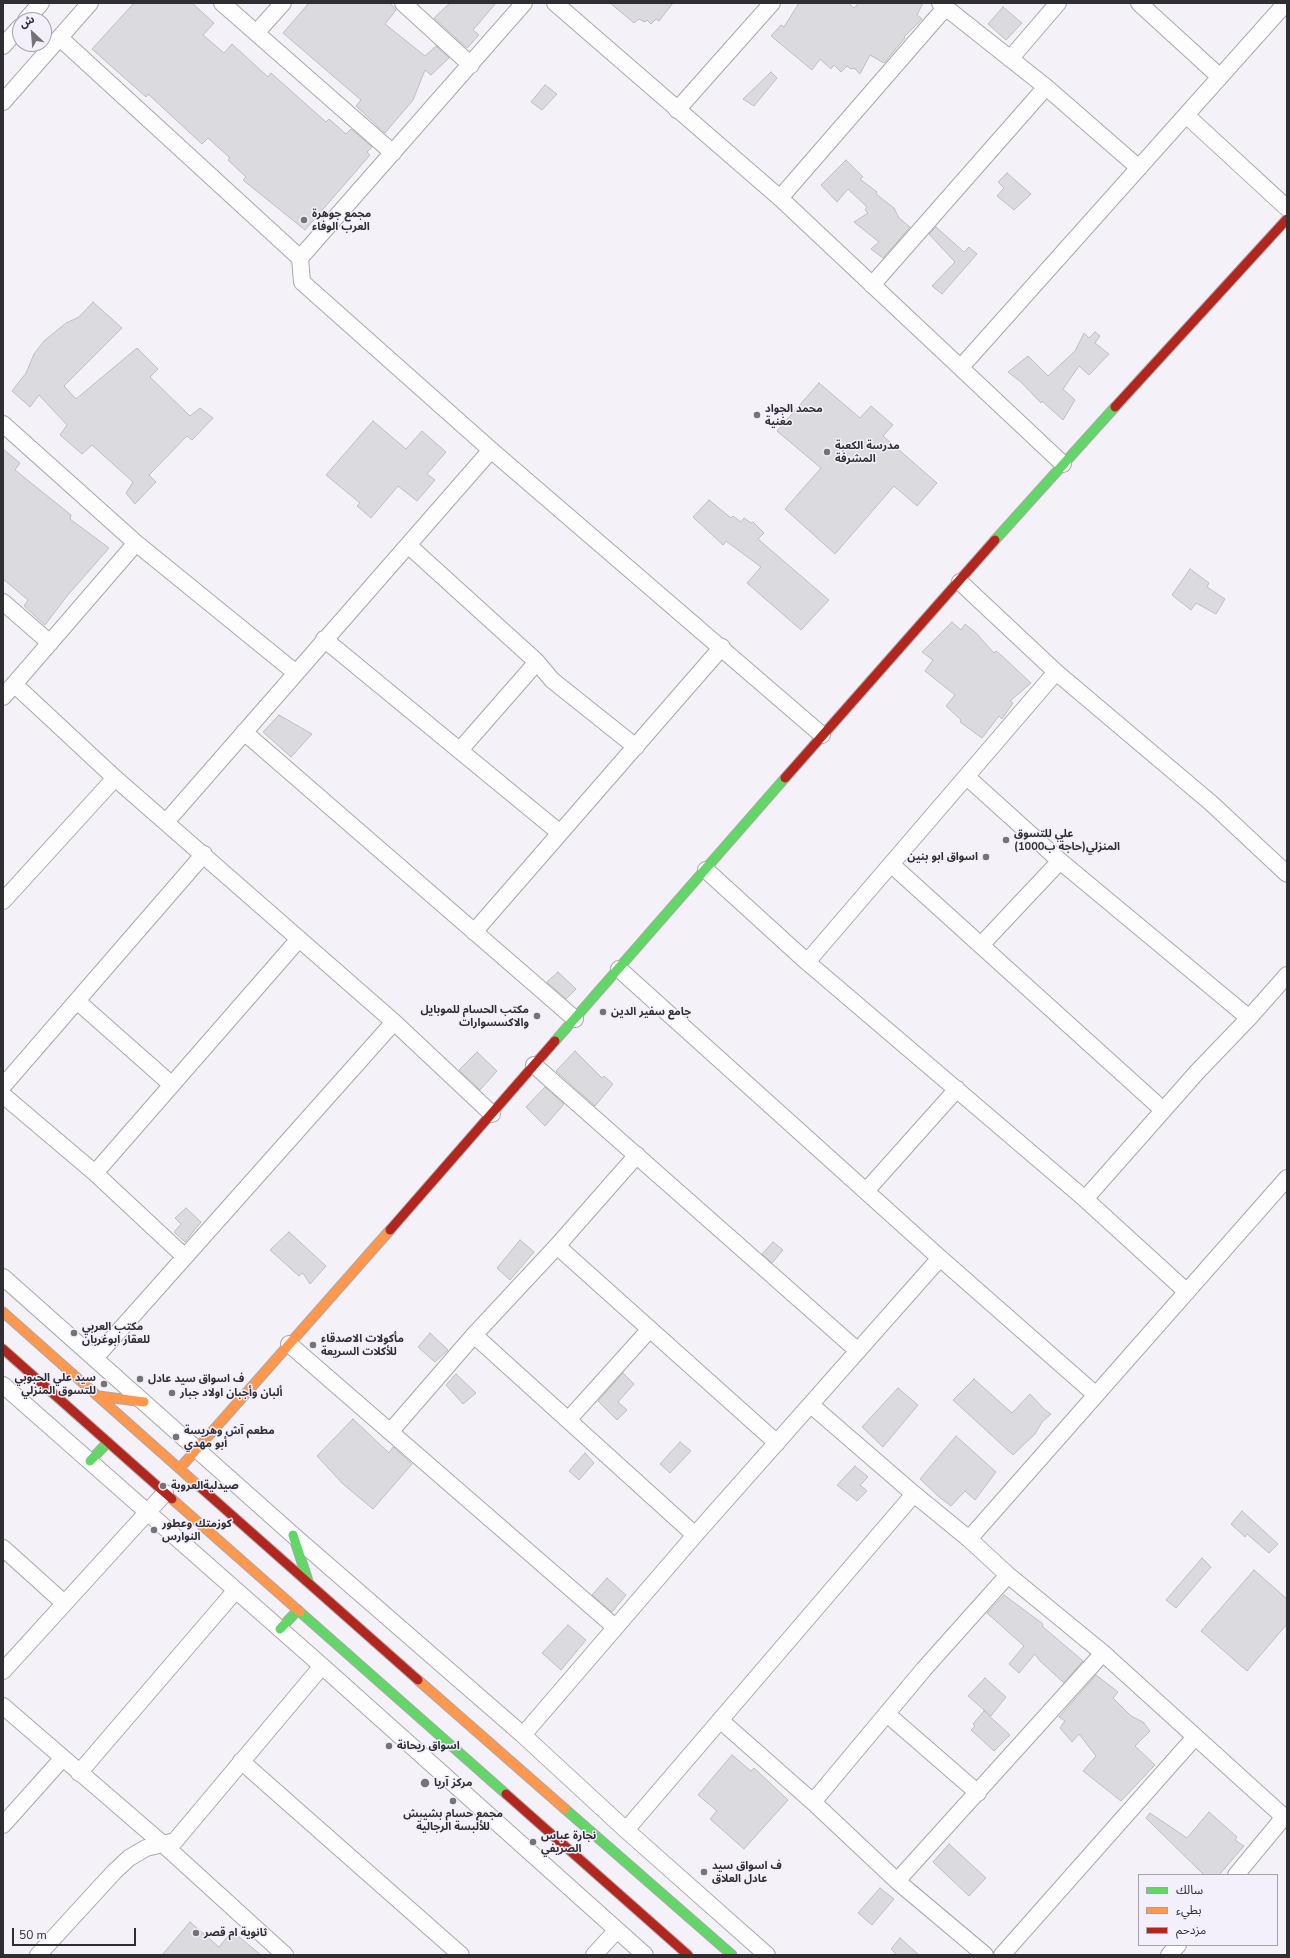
<!DOCTYPE html>
<meta charset="utf-8">
<style>
body{margin:0}
#map{position:relative;width:1290px;height:1958px;overflow:hidden;background:#f4f2f8;font-family:"Nunito Sans","Noto Sans Arabic",sans-serif}
canvas{display:block}
.frame{position:absolute;inset:0;border:4px solid #2f2e33;pointer-events:none}
.legend{position:absolute;left:1138px;top:1874px;width:140px;height:72px;box-sizing:border-box;background:#f3effb;border:1px solid #a5a2ab;margin:0;padding:5px 7px;list-style:none;font-size:12px;color:#2f2e33}
.legend li{display:flex;align-items:center;gap:8px;height:20px}
.legend b{width:20px;border:1px solid #a5a2ab}
.north{position:absolute;left:12px;top:12px;width:40px;height:40px;box-sizing:border-box;background:#f3effb;border:1px solid #a5a2ab;border-radius:50%;rotate:334deg;font-size:11px;font-weight:700;line-height:16px;text-align:center;color:#2f2e33}
.north::after{content:'';display:block;margin:auto;width:14px;height:18px;background:#747378;clip-path:polygon(50% 0,100% 100%,50% 72%,0 100%)}
.scale{position:absolute;left:12px;top:1928px;width:124px;height:18px;box-sizing:border-box;border:2px solid #2f2e33;border-top:0;padding-left:5px;font-size:12px;line-height:14px;white-space:nowrap;color:#2f2e33;-webkit-text-stroke:3px #f3effb;paint-order:stroke}
</style>
<div id="map">
<canvas width="1290" height="1958"></canvas>
<div class="frame"></div>
<ul class="legend">
<li><b style="height:5px;background:#63d668"></b>سالك</li>
<li><b style="height:5px;background:#ff974d"></b>بطيء</li>
<li><b style="height:5px;background:#b3261e"></b>مزدحم</li>
</ul>
<div class="north">ش</div>
<div class="scale">50 m</div>
</div>
<script>
const ctx = document.querySelector('canvas').getContext('2d');
ctx.lineJoin = 'round';
function paint(path, color) { ctx.fillStyle = color; ctx.fill(path, 'evenodd'); }
const toPath = rows => new Path2D(rows.map(r => 'M' + r).join(''));
function strokePath(path, color, width, dash) { ctx.strokeStyle = color; ctx.lineWidth = width; ctx.lineCap = dash ? 'butt' : 'round'; ctx.setLineDash(dash || []); ctx.stroke(path); }
function drawText(font, color, halo, rows, align = 'center') {
  ctx.font = font + ' "Nunito Sans","Noto Sans Arabic",sans-serif'; ctx.lineWidth = 3; ctx.setLineDash([]); ctx.textBaseline = 'middle'; ctx.strokeStyle = halo; ctx.fillStyle = color; for (const [text, x, y, turn = 0] of rows) {
    ctx.save(); ctx.translate(x, y); ctx.rotate((+turn || 0) * Math.PI / 180); ctx.textAlign = isNaN(turn) ? turn : align; if (halo) ctx.strokeText(text, 0, 0); ctx.fillText(text, 0, 0); ctx.restore();
  }
}
const building = toPath([
 [134,3,192,3,214,23,203,35,224,53,232,44,268,77,271,73,326,122,329,119,346,134,351,129,372,147,367,152,370,155,305,230,243,180,246,177,228,160,230,158,208,138,202,144,148,94,146,97,92,49,134,3],
 [309,3,390,3,396,10,385,24,425,56,436,46,449,58,431,75,425,70,413,100,385,133,356,106,361,100,283,33,309,3],
 [450,3,496,3,473,30,479,35,467,48,434,18,450,3],
 [610,3,673,3,659,21,656,19,651,24,647,20,645,22,639,19,634,23,610,3],
 [799,3,848,3,854,8,859,3,923,3,917,15,922,19,904,37,905,38,884,63,870,55,860,74,854,68,851,69,847,66,841,72,834,65,831,69,820,59,812,70,771,36,781,25,784,27,799,3],
 [1003,7,1022,23,1006,40,988,24,1003,7],
 [771,72,777,78,754,106,743,99,771,72],
 [545,85,557,94,542,110,531,102,545,85],
 [846,160,863,177,860,179,877,192,876,194,894,208,899,218,910,227,883,258,871,249,879,242,854,222,868,213,865,210,867,207,848,189,837,202,821,185,846,160],
 [1007,173,1031,194,1014,210,997,196,1004,188,998,182,1007,173],
 [936,227,964,252,969,247,977,254,942,294,932,286,955,262,929,234,936,227],
 [93,302,122,328,64,386,76,399,137,348,158,369,150,377,190,416,200,408,213,418,192,440,187,436,149,475,156,482,135,504,126,493,133,482,92,445,82,454,60,435,67,425,39,395,30,407,12,391,26,373,34,354,44,341,66,323,79,317,93,302],
 [1095,332,1100,336,1095,343,1109,354,1089,375,1079,366,1063,389,1075,400,1063,420,1042,401,1041,403,1021,382,1008,372,1028,356,1048,376,1075,351,1084,333,1089,338,1095,332],
 [819,383,860,418,871,406,893,425,883,436,937,483,917,506,894,486,835,554,785,509,821,468,777,431,819,383],
 [373,421,406,449,422,431,446,452,427,474,435,480,417,501,398,486,371,518,357,506,360,503,326,475,373,421],
 [3,449,20,463,15,470,71,515,70,519,109,548,67,596,45,625,24,606,28,600,3,579,3,449],
 [709,500,731,518,733,516,741,522,744,518,751,523,753,522,764,533,758,539,829,600,801,630,747,583,761,567,726,541,723,545,693,517,709,500],
 [1190,569,1209,583,1207,587,1225,599,1216,614,1196,603,1191,610,1172,595,1190,569],
 [952,622,961,630,965,624,976,633,994,653,996,651,1001,655,1031,683,1010,701,1013,703,1002,719,999,716,982,738,960,722,961,720,946,706,955,695,925,671,933,660,922,652,952,622],
 [279,715,312,734,291,757,263,732,279,715],
 [558,972,576,989,566,999,547,982,558,972],
 [575,1051,602,1078,604,1076,613,1084,595,1106,556,1071,575,1051],
 [477,1052,497,1071,480,1090,459,1070,477,1052],
 [545,1087,564,1104,545,1126,526,1107,545,1087],
 [186,1208,201,1222,185,1242,174,1232,181,1224,175,1218,186,1208],
 [289,1232,326,1266,310,1284,303,1273,299,1276,270,1250,289,1232],
 [520,1240,534,1252,510,1280,497,1268,520,1240],
 [773,1242,783,1250,772,1263,762,1254,773,1242],
 [430,1333,448,1350,435,1362,418,1347,430,1333],
 [623,1373,634,1384,618,1402,627,1410,617,1420,598,1401,623,1373],
 [456,1374,476,1393,463,1404,446,1385,456,1374],
 [974,1379,1012,1413,1030,1394,1045,1410,1051,1414,1042,1422,1035,1434,1013,1455,953,1400,974,1379],
 [898,1388,918,1405,883,1447,862,1427,898,1388],
 [353,1419,389,1453,393,1447,412,1464,373,1509,343,1484,317,1456,353,1419],
 [956,1436,996,1472,975,1500,965,1491,951,1506,938,1496,920,1479,956,1436],
 [680,1442,691,1451,670,1473,660,1464,680,1442],
 [585,1453,594,1463,579,1480,569,1471,585,1453],
 [855,1466,868,1477,860,1485,867,1491,857,1501,837,1485,855,1466],
 [1242,1511,1278,1544,1269,1553,1247,1534,1245,1537,1231,1524,1242,1511],
 [1202,1558,1211,1567,1176,1608,1166,1600,1202,1558],
 [1254,1570,1287,1599,1287,1624,1247,1671,1201,1631,1254,1570],
 [607,1578,626,1595,612,1612,592,1595,607,1578],
 [1004,1595,1043,1624,1042,1626,1083,1661,1064,1683,1040,1661,1035,1654,1019,1673,1009,1664,1024,1646,987,1613,1004,1595],
 [568,1625,586,1640,561,1670,542,1653,568,1625],
 [1096,1675,1118,1692,1113,1698,1131,1716,1143,1722,1150,1731,1135,1746,1155,1765,1121,1801,1083,1771,1096,1756,1079,1734,1072,1742,1060,1728,1065,1721,1059,1717,1096,1675],
 [985,1678,1006,1697,991,1716,968,1696,985,1678],
 [984,1711,1010,1735,994,1751,971,1730,975,1726,973,1724,984,1711],
 [732,1755,751,1771,754,1768,788,1800,744,1849,710,1819,717,1811,698,1795,732,1755],
 [1209,1812,1237,1837,1235,1840,1244,1846,1219,1875,1204,1875,1146,1818,1150,1813,1187,1838,1209,1812],
 [949,1844,986,1878,969,1896,933,1862,949,1844],
 [880,1888,894,1899,872,1925,858,1913,880,1888],
 [190,1922,219,1947,232,1931,261,1955,162,1955,190,1922],
 [900,1938,919,1955,897,1955,891,1949,900,1938]
]);
const street = toPath([
 [222,3,393,153],
 [403,3,471,65],
 [555,3,780,198,1063,464],
 [940,3,1046,87,1139,168],
 [1139,3,1220,77],
 [26,20,41,3],
 [256,33,283,3],
 [60,38,300,258,302,282,491,450,822,735],
 [3,46,20,27],
 [1010,59,1058,3],
 [3,102,90,3],
 [677,110,772,3],
 [1186,115,1287,208],
 [780,198,945,8],
 [300,258,524,3],
 [872,285,1046,87],
 [961,367,1286,3],
 [3,424,136,543,296,673],
 [408,545,537,662,552,680,636,747],
 [960,582,1056,672,1211,803,1287,874],
 [3,602,50,643],
 [324,639,560,833],
 [14,684,115,778,394,1022,492,1114],
 [3,697,136,543],
 [244,732,575,1019],
 [460,750,537,662],
 [967,777,1060,861,1249,1018],
 [166,822,491,450],
 [892,865,1163,1110],
 [706,870,807,962,1085,1199,1187,1292],
 [3,901,115,778],
 [474,932,722,647],
 [981,945,1060,861],
 [807,962,1056,672],
 [619,969,940,1258,1096,1395],
 [77,1001,172,1085],
 [534,1065,858,1351],
 [3,1086,204,854],
 [3,1095,95,1173,185,1257],
 [95,1173,299,939],
 [866,1191,957,1089],
 [1085,1199,1198,1071,1249,1018,1287,975],
 [557,1246,777,1443],
 [3,1277,293,1535,523,1735,626,1830,767,1955],
 [474,1335,695,1535],
 [289,1344,615,1627],
 [95,1358,394,1022],
 [3,1385,322,1666,645,1955],
 [811,1405,914,1494,969,1539,1008,1575,1103,1653,1284,1817,1236,1875],
 [568,1420,650,1329],
 [390,1432,474,1335,557,1246,637,1155],
 [969,1539,1287,1178],
 [3,1548,64,1603],
 [3,1671,165,1493],
 [3,1706,164,1845,285,1955],
 [887,1714,978,1793],
 [720,1720,813,1802,897,1881,985,1955],
 [523,1735,695,1535,940,1258],
 [241,1761,461,1955],
 [79,1773,236,1590],
 [813,1802,924,1669,1008,1575],
 [3,1825,62,1759],
 [626,1830,914,1494],
 [897,1881,1103,1653],
 [38,1955,114,1872,129,1858,146,1848,175,1841,322,1666],
 [594,1955,617,1930],
 [1002,1955,1195,1737],
 [1169,1955,1178,1945]
]);
const fast = toPath([
 [995,540,1115,407],
 [555,1041,785,778],
 [90,1461,108,1442],
 [293,1535,308,1581],
 [300,1612,506,1794],
 [280,1629,298,1610],
 [565,1809,732,1955]
]);
const slow = toPath([
 [3,1312,200,1487],
 [99,1396,144,1402],
 [180,1468,390,1230],
 [172,1499,300,1612],
 [418,1680,565,1809]
]);
const jam = toPath([
 [1115,407,1287,219],
 [785,778,995,540],
 [390,1230,555,1041],
 [3,1349,172,1499],
 [200,1487,418,1680],
 [506,1794,688,1955]
]);
const markers = [
 [304,220,4,"#747378"],
 [757,415,4,"#747378"],
 [827,452,4,"#747378"],
 [1006,840,4,"#747378"],
 [986,857,4,"#747378"],
 [603,1012,4,"#747378"],
 [537,1016,4,"#747378"],
 [74,1333,4,"#747378"],
 [313,1345,4,"#747378"],
 [140,1379,4,"#747378"],
 [104,1384,4,"#747378"],
 [172,1393,4,"#747378"],
 [176,1437,4,"#747378"],
 [163,1486,4,"#747378"],
 [154,1530,4,"#747378"],
 [389,1746,4,"#747378"],
 [425,1783,5,"#747378"],
 [453,1801,4,"#747378"],
 [533,1842,4,"#747378"],
 [704,1872,4,"#747378"],
 [196,1933,4,"#747378"]
];
const poiNames = [
 ["مجمع جوهرة",312,214],
 ["العرب الوفاء",312,227],
 ["محمد الجواد",765,409],
 ["مغنية",765,422],
 ["مدرسة الكعبة",835,446],
 ["المشرفة",835,459],
 ["علي للتسوق",1014,834],
 ["المنزلي(حاجة ب1000)",1014,847],
 ["اسواق ابو بنين",978,857,"right"],
 ["مكتب الحسام للموبايل",529,1010,"right"],
 ["والاكسسوارات",529,1023,"right"],
 ["جامع سفير الدين",611,1012],
 ["مكتب العربي",82,1327],
 ["للعقار ابوغربان",82,1340],
 ["مأكولات الاصدقاء",321,1339],
 ["للأكلات السريعة",321,1352],
 ["سيد علي الحبوبي",96,1378,"right"],
 ["للتسوق المنزلي",96,1391,"right"],
 ["ف اسواق سيد عادل",148,1379],
 ["ألبان وأجبان اولاد جبار",180,1393],
 ["مطعم آش وهريسة",184,1431],
 ["أبو مهدي",184,1444],
 ["صيدليةالعروبة",171,1486],
 ["كوزمتك وعطور",162,1524],
 ["النوارس",162,1537],
 ["اسواق ريحانة",397,1746],
 ["مركز آريا",434,1783],
 ["مجمع حسام بشيبش",453,1814,"center"],
 ["للألبسة الرجالية",453,1827,"center"],
 ["نجارة عباس",541,1836],
 ["الصريفي",541,1849],
 ["ف اسواق سيد",712,1866],
 ["عادل العلاق",712,1879],
 ["ثانوية ام قصر",204,1933]
];
paint(building, '#dadadf');
strokePath(building, '#bebdc2', 1);
strokePath(street, '#a9a7ac', 18);
strokePath(fast, '#a9a7ac', 11);
strokePath(slow, '#a9a7ac', 11);
strokePath(jam, '#a9a7ac', 11);
strokePath(street, '#fdfdfe', 16);
strokePath(fast, '#63d668', 9);
strokePath(slow, '#ff974d', 9);
strokePath(jam, '#b3261e', 9);
for (const [x, y, r, color] of markers) { const dot = new Path2D(); dot.arc(x, y, r, 0, 2 * Math.PI); ctx.fillStyle = color; ctx.fill(dot); strokePath(dot, '#f3effb', 1.5); }
drawText('bold 11px', '#2f2e33', '#f3effb', poiNames, 'left');
</script>
